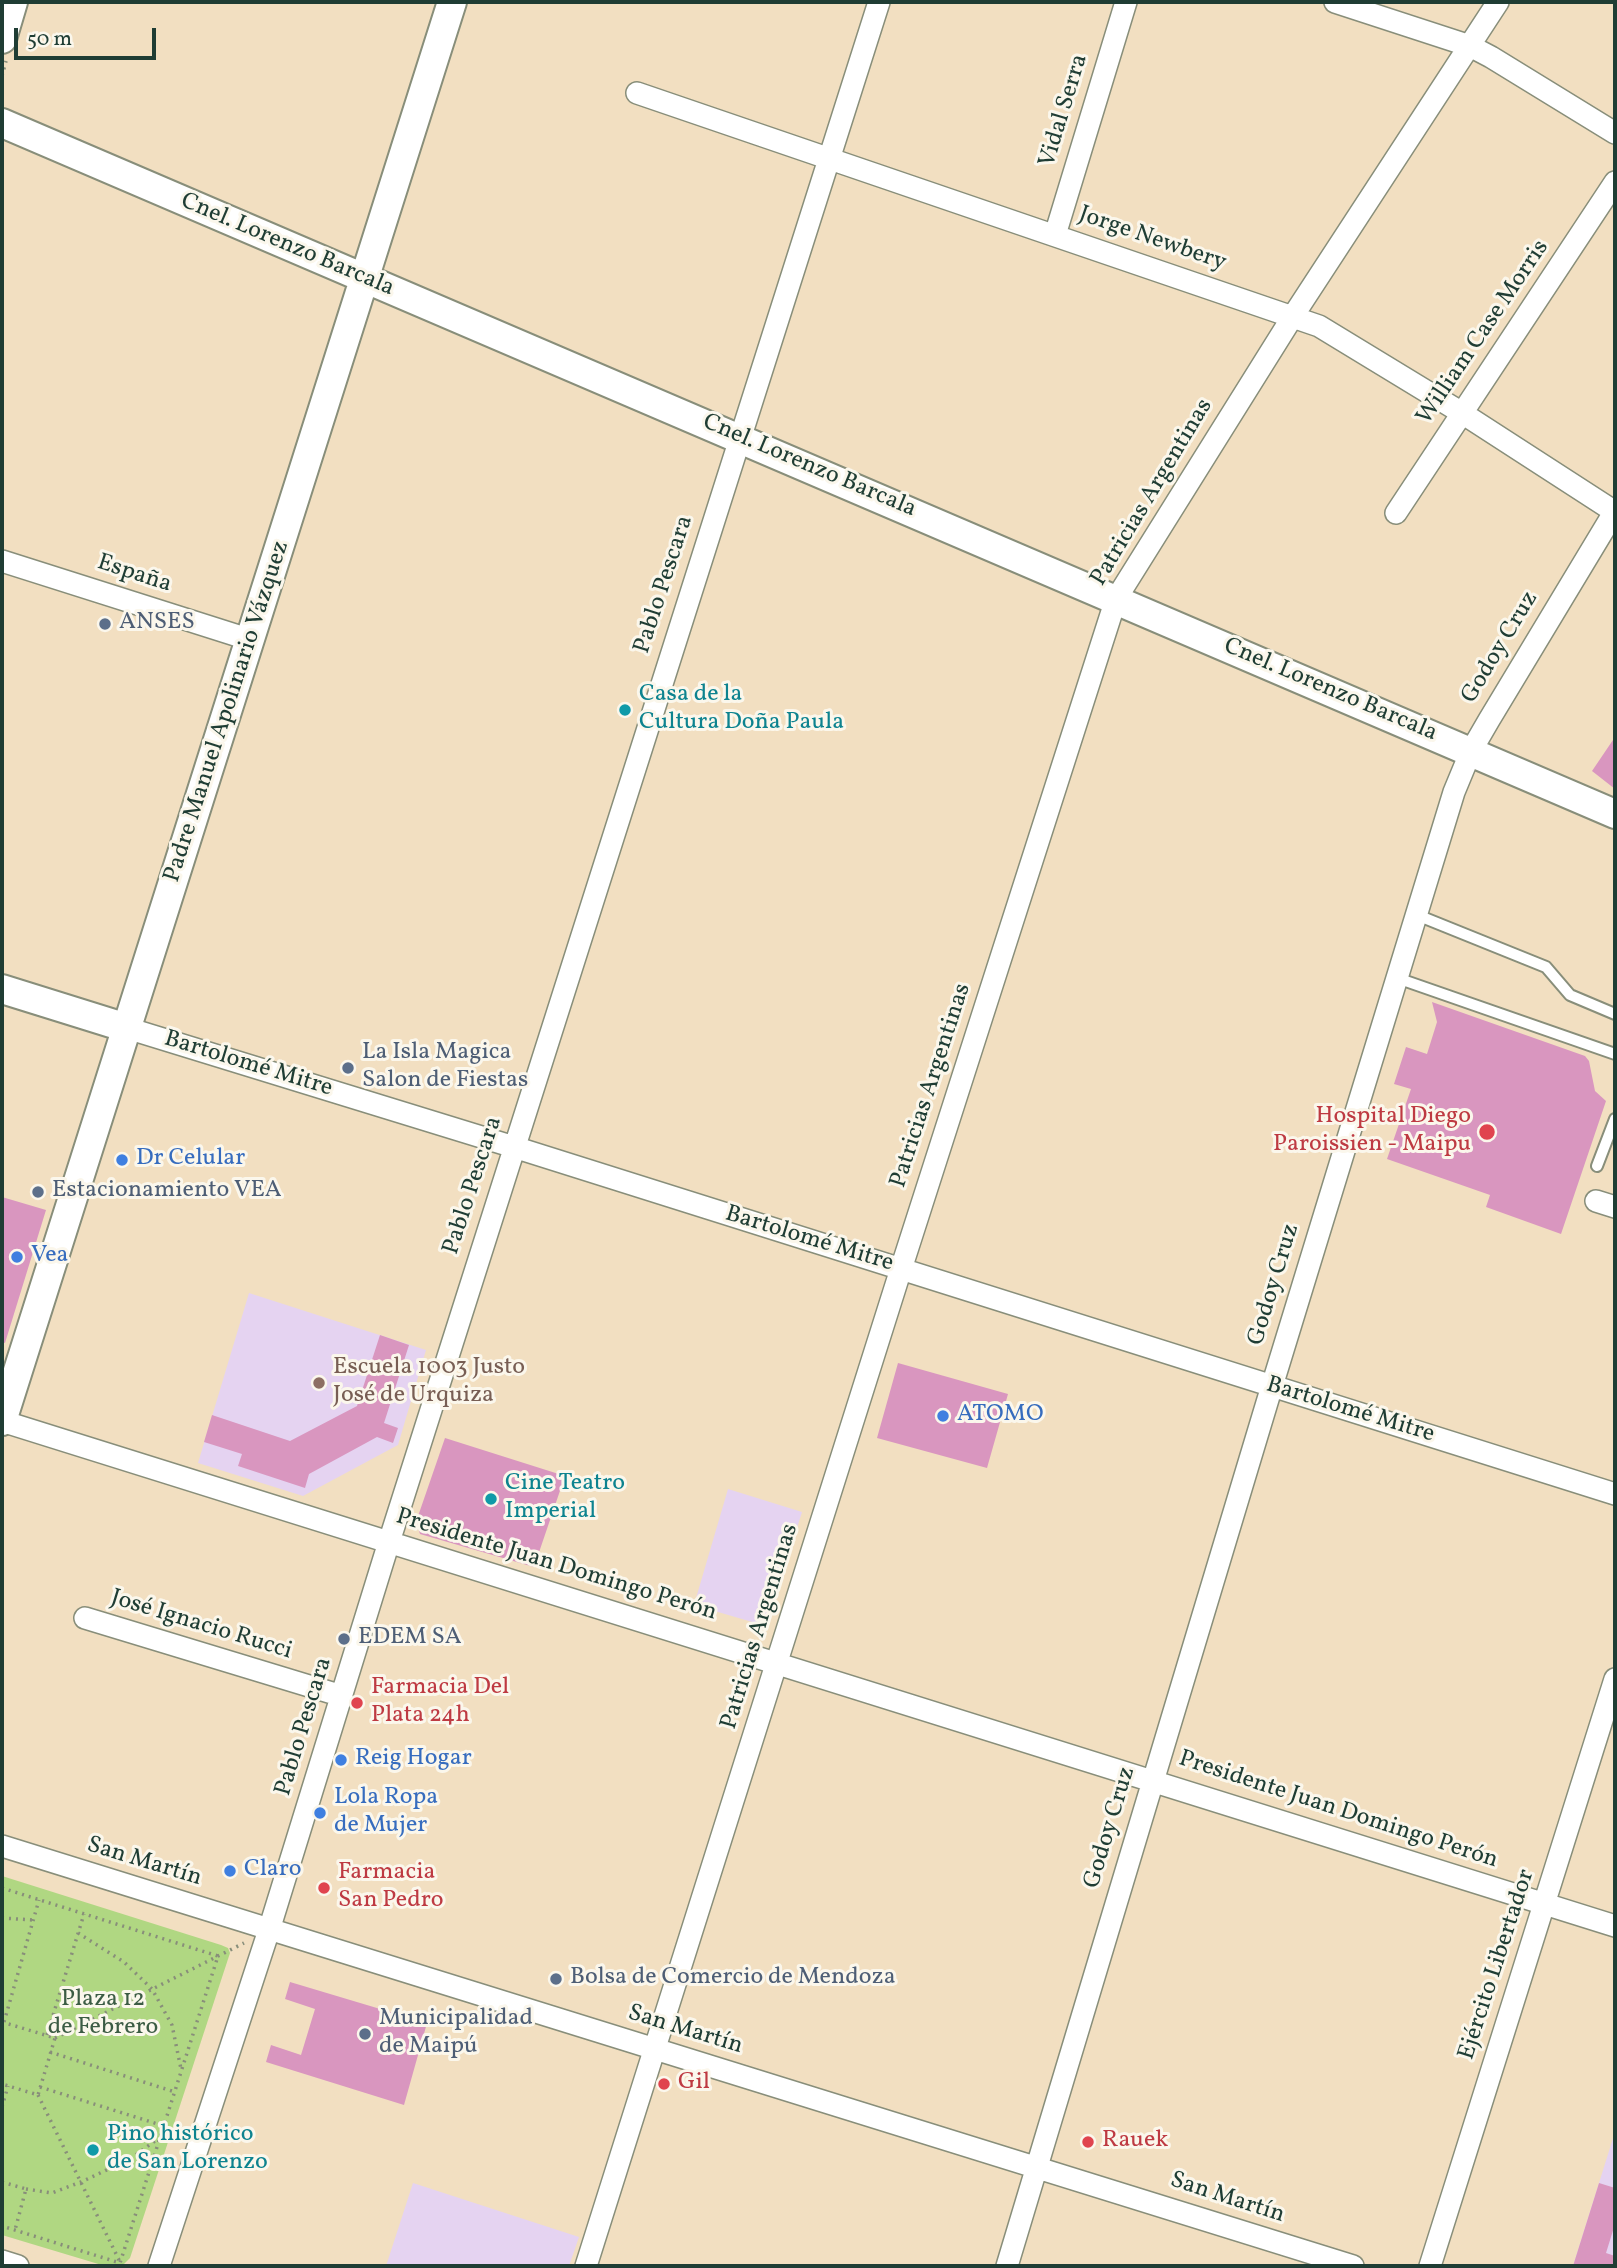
<!DOCTYPE html>
<meta charset="utf-8">
<style>
body{margin:0}
#map{position:relative;width:1617px;height:2268px;overflow:hidden;background:#f2dfc1;font-family:Vollkorn,serif}
canvas{display:block}
.frame{position:absolute;inset:0;border:4px solid #1f3d34;pointer-events:none}
.scale{position:absolute;left:14px;top:28px;width:142px;height:32px;box-sizing:border-box;border:4px solid #1f3d34;border-top:0;padding-left:9px;font-size:21px;line-height:24px;white-space:nowrap;color:#1f3d34;-webkit-text-stroke:5px #fbf7ec;paint-order:stroke}
</style>
<div id="map">
<canvas width="1617" height="2268"></canvas>
<div class="frame"></div>
<div class="scale">50 m</div>
</div>
<script>
const ctx = document.querySelector('canvas').getContext('2d');
ctx.lineJoin = 'round';
function paint(path, color) { ctx.fillStyle = color; ctx.fill(path, 'evenodd'); }
const toPath = rows => new Path2D(rows.map(r => 'M' + r).join(''));
function strokePath(path, color, width, dash) { ctx.strokeStyle = color; ctx.lineWidth = width; ctx.lineCap = dash ? 'butt' : 'round'; ctx.setLineDash(dash || []); ctx.stroke(path); }
function drawText(font, color, halo, rows, align = 'center') {
  ctx.font = font + ' Vollkorn,serif'; ctx.lineWidth = 6; ctx.setLineDash([]); ctx.textBaseline = 'middle'; ctx.strokeStyle = halo; ctx.fillStyle = color; for (const [text, x, y, turn = 0] of rows) {
    ctx.save(); ctx.translate(x, y); ctx.rotate((+turn || 0) * Math.PI / 180); ctx.textAlign = isNaN(turn) ? turn : align; if (halo) ctx.strokeText(text, 0, 0); ctx.fillText(text, 0, 0); ctx.restore();
  }
}
const built = toPath([
 [249,1293,426,1350,398,1445,303,1496,198,1463],
 [728,1489,802,1512,766,1626,694,1605],
 [1614,2135,1615,2266,1573,2266],
 [413,2183,579,2237,569,2266,386,2266]
]);
const green = toPath([
 [2,1876,221,1945,228,1948,230,1953,130,2258,122,2266,105,2266,2,2235]
]);
const building = toPath([
 [1615,737,1615,789,1592,771],
 [1432,1002,1585,1056,1589,1061,1595,1091,1606,1101,1561,1234,1486,1207,1490,1195,1387,1159,1411,1089,1394,1084,1406,1047,1427,1054,1437,1022],
 [2,1197,46,1210,5,1343,2,1342],
 [380,1335,409,1345,384,1423,398,1428,393,1443,377,1437,309,1474,305,1488,238,1466,242,1454,204,1442,212,1415,290,1441,357,1406],
 [898,1363,1008,1394,987,1468,877,1438],
 [445,1438,565,1476,534,1567,420,1534,416,1522],
 [290,1982,427,2023,404,2105,266,2062,271,2045,301,2055,315,2009,285,1999],
 [1599,2183,1615,2188,1615,2224,1606,2253,1615,2256,1615,2266,1573,2266]
]);
const path = toPath([
 [2,76,6,61],
 [2,1888,218,1956,120,2263,2,2226],
 [2,1918,33,1920],
 [78,1933,124,1962,152,1989,172,2025,181,2069],
 [2,2022,55,2038,38,2095,2,2084],
 [4,2022,39,1900],
 [47,2035,84,1914],
 [55,2038,244,1943],
 [50,2052,175,2092],
 [40,2087,164,2126],
 [38,2095,122,2266],
 [2,2107,8,2086],
 [2,2182,26,2189,15,2230],
 [26,2189,52,2193,81,2182,130,2159,159,2138]
]);
const lane = toPath([
 [1417,915,1546,967,1570,995,1615,1014],
 [1397,978,1615,1054],
 [1597,1166,1615,1119]
]);
const street = toPath([
 [1335,2,1470,46,1491,57,1615,133],
 [637,93,1319,326,1462,413,1615,512],
 [1055,235,1126,2],
 [1396,513,1615,182],
 [2,561,251,640],
 [127,1028,514,1147,1615,1494],
 [1596,1201,1615,1207],
 [2,1421,1615,1926],
 [85,1618,342,1696],
 [2,1846,1353,2266],
 [2,2261,18,2266],
 [159,2266,269,1930,389,1542,879,2],
 [586,2266,901,1269,1116,599,1293,316,1498,2],
 [1007,2266,1272,1386,1454,792,1471,751,1489,720,1615,511],
 [1430,2266,1615,1679]
]);
const secondary = toPath([
 [2,39,13,2],
 [2,123,1615,814],
 [2,989,127,1028],
 [2,1421,452,2]
]);
const markers = [
 [105,624,7,"#5c6f8a"],
 [625,710,7,"#0f9aa8"],
 [348,1068,7,"#5c6f8a"],
 [1487,1132,9,"#e0444e"],
 [122,1160,7,"#3f7fe0"],
 [38,1192,7,"#5c6f8a"],
 [17,1257,7,"#3f7fe0"],
 [319,1383,7,"#8d6e63"],
 [943,1416,7,"#3f7fe0"],
 [491,1499,7,"#0f9aa8"],
 [344,1639,7,"#5c6f8a"],
 [357,1703,7,"#e0444e"],
 [341,1760,7,"#3f7fe0"],
 [320,1813,7,"#3f7fe0"],
 [230,1871,7,"#3f7fe0"],
 [324,1888,7,"#e0444e"],
 [556,1979,7,"#5c6f8a"],
 [365,2034,7,"#5c6f8a"],
 [664,2084,7,"#e0444e"],
 [1088,2142,7,"#e0444e"],
 [93,2150,7,"#0f9aa8"]
];
const streetNames = [
 ["Vidal Serra",1065,111,-73],
 ["Jorge Newbery",1152,240,19],
 ["Cnel. Lorenzo Barcala",287,246,23],
 ["William Case Morris",1484,333,-56],
 ["Cnel. Lorenzo Barcala",809,467,23],
 ["Patricias Argentinas",1153,493,-59],
 ["España",134,575,18],
 ["Pablo Pescara",665,585,-72],
 ["Godoy Cruz",1501,648,-59],
 ["Cnel. Lorenzo Barcala",1330,691,23],
 ["Padre Manuel Apolinario Vázquez",228,712,-72],
 ["Bartolomé Mitre",248,1065,17],
 ["Patricias Argentinas",932,1086,-72],
 ["Pablo Pescara",474,1186,-72],
 ["Bartolomé Mitre",809,1240,17],
 ["Godoy Cruz",1275,1285,-73],
 ["Bartolomé Mitre",1350,1411,17],
 ["Presidente Juan Domingo Perón",556,1566,17],
 ["José Ignacio Rucci",201,1626,17],
 ["Patricias Argentinas",761,1627,-73],
 ["Pablo Pescara",305,1727,-73],
 ["Presidente Juan Domingo Perón",1338,1811,18],
 ["Godoy Cruz",1111,1828,-73],
 ["San Martín",144,1863,17],
 ["Ejército Libertador",1498,1965,-72],
 ["San Martín",685,2031,17],
 ["San Martín",1227,2199,18]
];
const serviceNames = [
 ["ANSES",119,624],
 ["La Isla Magica",362,1054],
 ["Salon de Fiestas",362,1082],
 ["Estacionamiento VEA",52,1192],
 ["EDEM SA",358,1639],
 ["Bolsa de Comercio de Mendoza",570,1979],
 ["Municipalidad",379,2020],
 ["de Maipú",379,2048]
];
const cultureNames = [
 ["Casa de la",639,696],
 ["Cultura Doña Paula",639,724],
 ["Cine Teatro",505,1485],
 ["Imperial",505,1513],
 ["Pino histórico",107,2136],
 ["de San Lorenzo",107,2164]
];
const healthNames = [
 ["Hospital Diego",1471,1118,"right"],
 ["Paroissien - Maipu",1471,1146,"right"],
 ["Farmacia Del",371,1689],
 ["Plata 24h",371,1717],
 ["Farmacia",338,1874],
 ["San Pedro",338,1902],
 ["Gil",678,2084],
 ["Rauek",1102,2142]
];
const shopNames = [
 ["Dr Celular",136,1160],
 ["Vea",31,1257],
 ["ATOMO",957,1416],
 ["Reig Hogar",355,1760],
 ["Lola Ropa",334,1799],
 ["de Mujer",334,1827],
 ["Claro",244,1871]
];
const educationNames = [
 ["Escuela 1003 Justo",333,1369],
 ["José de Urquiza",333,1397]
];
const parkNames = [
 ["Plaza 12",103,2001],
 ["de Febrero",103,2029]
];
paint(built, '#e5d3f1');
paint(green, '#b0d782');
paint(building, '#d996bf');
strokePath(lane, '#888e7a', 14);
strokePath(street, '#888e7a', 24);
strokePath(secondary, '#888e7a', 32);
strokePath(path, '#888e7a', 3.5, [2, 5]);
strokePath(lane, '#fff', 10);
strokePath(street, '#fff', 21);
strokePath(secondary, '#fff', 28);
for (const [x, y, r, color] of markers) { const dot = new Path2D(); dot.arc(x, y, r, 0, 2 * Math.PI); ctx.fillStyle = color; ctx.fill(dot); strokePath(dot, '#fbf7ec', 2.5); }
drawText('24px', '#1f3d34', '#fbf7ec', streetNames);
drawText('24px', '#4e5e75', '#fbf7ec', serviceNames, 'left');
drawText('24px', '#0d838f', '#fbf7ec', cultureNames, 'left');
drawText('24px', '#be3a42', '#fbf7ec', healthNames, 'left');
drawText('24px', '#366cbe', '#fbf7ec', shopNames, 'left');
drawText('24px', '#785e54', '#fbf7ec', educationNames, 'left');
drawText('24px', '#3c5c44', '#fbf7ec', parkNames);
</script>
